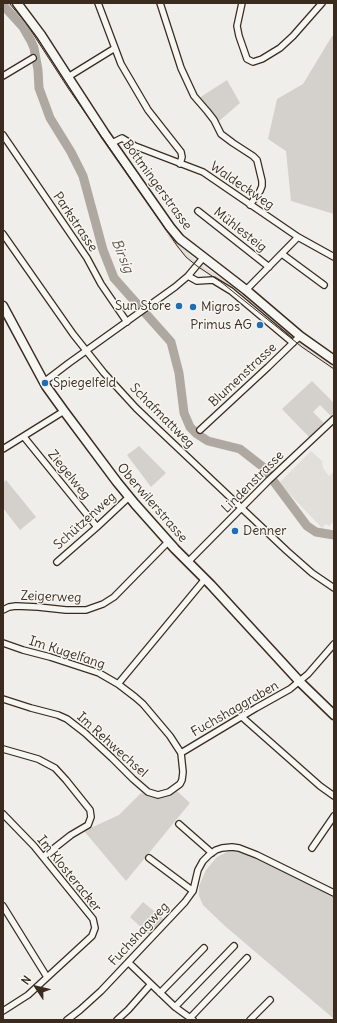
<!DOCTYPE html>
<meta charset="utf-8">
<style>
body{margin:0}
#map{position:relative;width:337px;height:1023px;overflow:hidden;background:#efeeea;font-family:Delius,sans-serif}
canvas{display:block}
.frame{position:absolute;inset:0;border:4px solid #3b2a1e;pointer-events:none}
.north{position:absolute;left:16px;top:967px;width:40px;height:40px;-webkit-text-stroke:3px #f6f6f2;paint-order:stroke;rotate:305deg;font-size:11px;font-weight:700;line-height:16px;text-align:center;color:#3b2a1e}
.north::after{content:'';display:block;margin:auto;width:14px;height:18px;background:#3b2a1e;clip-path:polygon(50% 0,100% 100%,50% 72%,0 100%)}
</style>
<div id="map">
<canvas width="337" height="1023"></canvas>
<div class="frame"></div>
<div class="north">N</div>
</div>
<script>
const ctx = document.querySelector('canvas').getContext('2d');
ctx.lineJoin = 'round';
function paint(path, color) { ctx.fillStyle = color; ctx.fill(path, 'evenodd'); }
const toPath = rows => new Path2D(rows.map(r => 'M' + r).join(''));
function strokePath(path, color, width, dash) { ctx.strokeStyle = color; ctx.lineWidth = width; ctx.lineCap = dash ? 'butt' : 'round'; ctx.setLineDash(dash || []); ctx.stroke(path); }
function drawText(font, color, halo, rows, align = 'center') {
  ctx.font = font + ' Delius,sans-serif'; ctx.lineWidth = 3; ctx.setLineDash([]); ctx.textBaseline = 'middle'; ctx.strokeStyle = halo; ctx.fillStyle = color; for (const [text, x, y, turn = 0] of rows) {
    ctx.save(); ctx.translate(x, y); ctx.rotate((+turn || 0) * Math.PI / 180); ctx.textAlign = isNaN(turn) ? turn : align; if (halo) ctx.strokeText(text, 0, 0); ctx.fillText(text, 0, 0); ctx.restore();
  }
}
const built = toPath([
 [163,221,181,245,192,257,206,268,232,285,244,293,304,344,334,365,334,370,295,343,221,283,199,269,186,258,169,238,161,224],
 [311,451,322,461,323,468,329,476,334,471,334,521,329,526,326,524,322,528,279,483]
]);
const green = toPath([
 [332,36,334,36,334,214,291,201,286,151,268,139,277,99,303,84],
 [227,80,240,103,218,122,199,98],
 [312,381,334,403,334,413,331,416,320,405,313,412,324,423,309,437,282,409],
 [139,446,166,473,151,487,127,455],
 [6,480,36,517,20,530,3,508,3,483],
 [177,791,190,803,126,881,84,831,119,815,141,793,160,798],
 [229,851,239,851,285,872,334,896,334,1019,225,926,203,905,199,896,199,886,206,870,217,857],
 [143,902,165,920,150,936,130,917]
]);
const river = toPath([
 [3,5,23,27,31,41,34,48,38,70,39,88,50,118,71,152,83,176,103,250,114,278,171,342,179,373,184,413,190,427,197,434,208,441,240,449,263,467,307,526,316,532,334,535]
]);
const street = toPath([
 [98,3,121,64,148,110,181,152,182,157,180,164],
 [160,3,181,68,194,96,207,111,214,120,221,134,233,143,253,156,257,160,262,181,262,186,260,191,250,205],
 [242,3,237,26,239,36,247,59,253,62,262,59,280,48,293,36,322,3],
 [3,76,33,58],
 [68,77,115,48],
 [3,135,87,258,101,284,127,322],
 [112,143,122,138,135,146,203,172,298,237,334,257],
 [198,211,269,267],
 [3,234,73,334,104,373,136,408,159,430,287,551,312,573,334,588],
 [282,254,324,285],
 [188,276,197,281,213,280,231,291,293,343],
 [246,290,298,237],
 [44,382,69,363,175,287,188,276,203,258],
 [200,430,268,367,300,336],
 [24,437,97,527],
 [3,449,64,411],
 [57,562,97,527,129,497],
 [188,562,269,480,334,419],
 [3,610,9,607,16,606,38,607,66,610,86,610,103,604,114,597,168,542],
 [3,643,23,650,50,657,99,673,118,684,135,697,143,704,170,736,181,753,183,772,182,780,180,784,169,792,158,795,148,792,133,779,112,758,85,733,67,719,58,715,31,708,3,699],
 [118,684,205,579],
 [242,717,320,786,334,796],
 [3,749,38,759,55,768,66,780,90,810,91,817,88,825,71,835,43,857],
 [181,753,256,708,290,689,308,674,334,644],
 [3,814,34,846,93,919,95,928,92,936,28,995,3,1011],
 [179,824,212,853],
 [312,848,334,816],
 [149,858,193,891],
 [3,906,47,977],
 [129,963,175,1007,193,1020],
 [160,993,204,948],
 [175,1007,234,946],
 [190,1018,247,958],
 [67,1020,80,1010,101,991,185,902,193,891,198,870,203,861,209,855,216,850,222,848,232,847,239,848,257,855,334,893],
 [117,1020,128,1010,151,984],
 [250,1020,270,1000]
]);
const secondary = toPath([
 [17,3,41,35,68,77,105,134,170,227,180,239,246,290,300,336,334,360],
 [3,306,46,386,64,411,117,482,135,504,175,549,211,585,300,682,334,715]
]);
const tram = toPath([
 [9,3,26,23,68,88,178,247,186,257,197,266,221,282,302,347,334,369]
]);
const markers = [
 [179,306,4,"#1f6fb2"],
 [193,307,4,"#1f6fb2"],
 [260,325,4,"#1f6fb2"],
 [45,383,4,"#1f6fb2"],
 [235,531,4,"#1f6fb2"]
];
const streetNames = [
 ["Bottmingerstrasse",157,185,54],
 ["Waldeckweg",242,186,34],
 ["Parkstrasse",75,222,56],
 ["Mühlesteig",240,230,38],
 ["Blumenstrasse",243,375,-43],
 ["Schafmattweg",162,416,45],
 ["Ziegelweg",69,475,51],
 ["Lindenstrasse",253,482,-45],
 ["Oberwilerstrasse",152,503,49],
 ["Schützenweg",85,521,-42],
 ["Zeigerweg",51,597,2],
 ["Im Kugelfang",67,653,18],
 ["Fuchshaggraben",235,709,-30],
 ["Im Rehwechsel",112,745,42],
 ["Im Klosteracker",69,874,51],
 ["Fuchshagweg",139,934,-47]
];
const poiNames = [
 ["Sun Store",171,306,"right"],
 ["Migros",201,307],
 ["Primus AG",252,325,"right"],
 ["Spiegelfeld",53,383],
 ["Denner",243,531]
];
const waterNames = [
 ["Birsig",122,256,67]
];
paint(built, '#e2dfdb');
paint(green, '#d4d1cc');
strokePath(river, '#afa8a1', 9);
strokePath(street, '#3b2a1e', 8);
strokePath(secondary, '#3b2a1e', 11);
strokePath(street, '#f6f6f2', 5.5);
strokePath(secondary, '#f6f6f2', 8);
strokePath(tram, '#3b2a1e', 1);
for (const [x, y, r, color] of markers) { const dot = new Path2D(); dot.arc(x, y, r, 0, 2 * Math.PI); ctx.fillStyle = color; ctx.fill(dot); strokePath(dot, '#f6f6f2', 1.5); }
drawText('13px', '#3b2a1e', '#f6f6f2', streetNames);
drawText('13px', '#3b2a1e', '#f6f6f2', poiNames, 'left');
drawText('italic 14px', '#64564c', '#f6f6f2', waterNames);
</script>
